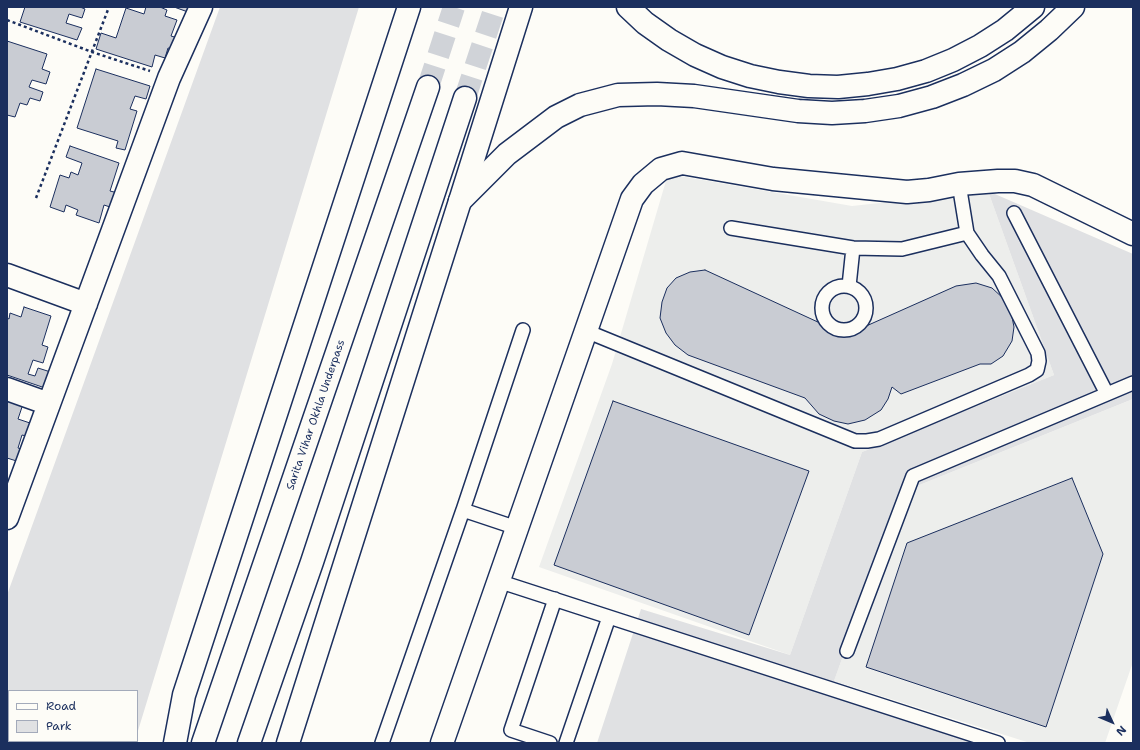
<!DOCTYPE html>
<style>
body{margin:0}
#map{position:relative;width:1140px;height:750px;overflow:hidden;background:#fdfcf7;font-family:"Shantell Sans",sans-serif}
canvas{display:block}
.frame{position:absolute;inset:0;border:8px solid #1b2f5e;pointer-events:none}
.legend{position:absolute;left:8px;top:690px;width:130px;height:52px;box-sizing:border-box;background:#fdfcf7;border:1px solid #a3aaba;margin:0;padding:5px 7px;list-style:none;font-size:12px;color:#1b2f5e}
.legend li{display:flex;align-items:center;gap:8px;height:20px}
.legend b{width:20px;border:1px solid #a3aaba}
.north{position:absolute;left:1092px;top:702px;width:40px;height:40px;-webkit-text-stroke:3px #fdfcf7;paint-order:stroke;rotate:134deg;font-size:11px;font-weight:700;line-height:16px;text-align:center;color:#1b2f5e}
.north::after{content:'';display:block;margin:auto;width:14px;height:18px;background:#1b2f5e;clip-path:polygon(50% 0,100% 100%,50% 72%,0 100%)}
</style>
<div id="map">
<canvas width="1140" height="750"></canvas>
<div class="frame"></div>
<ul class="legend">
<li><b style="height:5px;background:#fdfcf7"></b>Road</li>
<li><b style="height:11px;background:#e0e1e3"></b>Park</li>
</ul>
<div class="north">N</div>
</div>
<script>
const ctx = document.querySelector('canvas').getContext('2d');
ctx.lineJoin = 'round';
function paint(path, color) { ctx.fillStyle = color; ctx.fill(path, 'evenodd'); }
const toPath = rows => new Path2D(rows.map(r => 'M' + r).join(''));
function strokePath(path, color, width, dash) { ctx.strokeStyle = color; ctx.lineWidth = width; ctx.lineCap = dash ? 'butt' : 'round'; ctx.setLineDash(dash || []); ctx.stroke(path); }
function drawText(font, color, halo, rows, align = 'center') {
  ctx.font = font + ' "Shantell Sans",sans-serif'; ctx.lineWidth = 4; ctx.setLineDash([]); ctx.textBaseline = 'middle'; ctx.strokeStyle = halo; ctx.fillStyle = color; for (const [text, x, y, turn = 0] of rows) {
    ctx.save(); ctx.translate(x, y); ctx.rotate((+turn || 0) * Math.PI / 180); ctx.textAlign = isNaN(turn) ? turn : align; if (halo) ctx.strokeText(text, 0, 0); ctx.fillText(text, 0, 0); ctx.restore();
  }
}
const built = toPath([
 [668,174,852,206,988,191,1054,375,862,452,790,655,539,567,612,364],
 [1133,399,1133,662,1105,743,1030,743,834,681,902,492]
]);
const green = toPath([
 [220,7,359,7,137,734,137,691,9,691,9,720,7,719,7,595],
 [988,191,1133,254,1133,399,902,492,834,681,979,733,976,743,597,743,641,609,790,655,862,452,1054,375],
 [62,741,135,741,134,743,67,743]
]);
const building = toPath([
 [25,7,80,7,85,9,82,18,69,14,66,23,82,28,77,40,20,22,25,7],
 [146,7,160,7,167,10,165,16,177,20,171,36,178,38,174,49,168,48,165,58,155,55,152,67,96,49,101,33,116,38,126,8,144,14,146,7],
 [174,7,190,7,188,12,174,7],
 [7,41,47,54,42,69,50,72,46,84,32,80,29,87,43,92,40,101,30,98,27,105,20,103,15,117,7,115,7,41],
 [96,69,150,86,146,99,135,96,130,109,137,111,125,150,116,148,118,141,77,128,96,69],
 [70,146,119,163,110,191,118,193,113,208,104,205,99,223,76,215,78,210,66,205,64,212,50,207,60,175,69,178,71,172,78,175,82,163,66,157,70,146],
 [705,270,846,335,956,286,976,283,992,288,1004,299,1011,312,1014,327,1012,341,1003,356,991,364,980,364,901,394,892,387,888,399,881,410,865,420,848,424,834,421,819,414,805,398,688,355,675,345,666,333,660,318,662,302,667,288,676,278,690,272,705,270],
 [24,307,51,316,42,345,48,347,43,363,33,360,28,374,35,376,38,368,57,374,51,390,7,375,7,318,9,319,10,313,21,317,24,307],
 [7,396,24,401,18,419,30,423,26,436,22,435,18,448,27,451,23,463,7,458,7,396],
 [613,401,809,471,749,635,554,565,613,401],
 [1072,478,1103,554,1046,727,866,667,907,543,1072,478]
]);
const secondaryTunnel = toPath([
 [428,87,454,7],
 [465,98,495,7]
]);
const path = toPath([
 [7,20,92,52,150,71],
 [36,198,109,7]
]);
const service = toPath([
 [1014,213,1107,394],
 [731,228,853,248,902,249,967,233],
 '822 308a22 22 0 1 1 44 0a22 22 0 1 1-44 0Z',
 [849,286,853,248],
 [586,331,855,441,867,441,879,439,1029,375,1037,370,1039,361,1038,353,999,276,982,255,967,233,959,184],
 [463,510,523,330],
 [498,581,998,743],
 [847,651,913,476,1133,383],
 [382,743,463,510,517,528],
 [550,743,511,730,555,599],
 [566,743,609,617]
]);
const minor = toPath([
 [7,275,86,304],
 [7,389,49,404],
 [7,518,169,78,201,7],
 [442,743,632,199,643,184,661,169,682,163,773,179,907,192,929,190,959,184,998,181,1015,181,1033,185,1133,234]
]);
const secondary = toPath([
 [175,743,184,695,409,7],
 [203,743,428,87],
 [249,743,312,562,465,98],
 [288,743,460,201,521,7]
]);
const trunk = toPath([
 [628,7,645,23,669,40,695,55,722,67,750,76,779,82,809,86,838,87,868,84,897,79,926,71,953,60,980,46,1005,30,1033,7],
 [460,201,507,154,556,117,580,105,618,95,657,94,694,96,798,111,832,113,865,111,899,106,932,97,963,85,994,70,1022,52,1049,30,1073,7]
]);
const streetNames = [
 ["Sarita Vihar Okhla Underpass",316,415,-71]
];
paint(built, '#edeeec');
paint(green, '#e0e1e3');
paint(building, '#c9ccd3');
strokePath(building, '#1b2f5e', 1);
strokePath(secondaryTunnel, '#d0d3d8', 22, [22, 11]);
strokePath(service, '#1b2f5e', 16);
strokePath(minor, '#1b2f5e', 25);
strokePath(secondary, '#1b2f5e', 25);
strokePath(trunk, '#1b2f5e', 25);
strokePath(path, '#1b2f5e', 2.5, [3, 3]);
strokePath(service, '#fdfcf7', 13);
strokePath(minor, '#fdfcf7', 22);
strokePath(secondary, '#fdfcf7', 22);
strokePath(trunk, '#fdfcf7', 22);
drawText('11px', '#1b2f5e', '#fdfcf7', streetNames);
</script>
